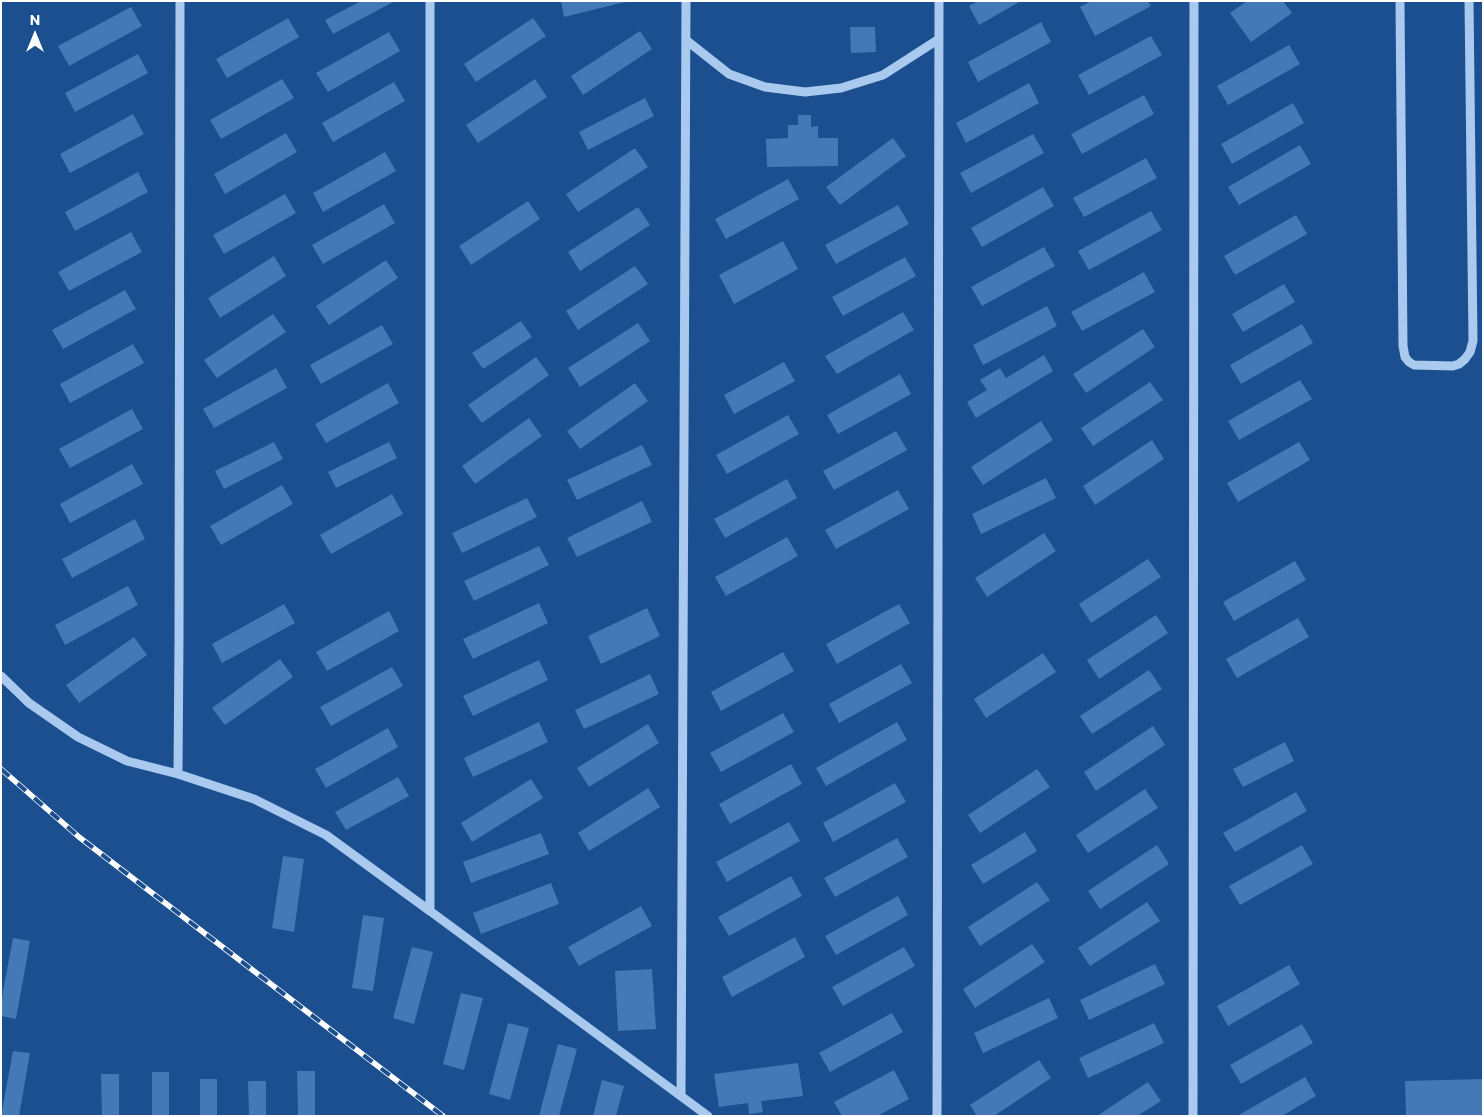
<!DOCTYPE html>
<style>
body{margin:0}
#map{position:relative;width:1484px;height:1117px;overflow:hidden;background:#1b4f8f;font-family:Commissioner,sans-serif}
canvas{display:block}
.frame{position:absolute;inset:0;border:2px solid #fff;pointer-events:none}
.north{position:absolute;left:10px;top:10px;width:50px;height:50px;-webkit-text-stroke:4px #1b4f8f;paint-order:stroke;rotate:0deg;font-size:14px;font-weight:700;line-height:20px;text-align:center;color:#fff}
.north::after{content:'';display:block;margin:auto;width:18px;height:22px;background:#fff;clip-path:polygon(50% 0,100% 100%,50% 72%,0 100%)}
</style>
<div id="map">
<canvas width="1484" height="1117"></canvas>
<div class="frame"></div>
<div class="north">N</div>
</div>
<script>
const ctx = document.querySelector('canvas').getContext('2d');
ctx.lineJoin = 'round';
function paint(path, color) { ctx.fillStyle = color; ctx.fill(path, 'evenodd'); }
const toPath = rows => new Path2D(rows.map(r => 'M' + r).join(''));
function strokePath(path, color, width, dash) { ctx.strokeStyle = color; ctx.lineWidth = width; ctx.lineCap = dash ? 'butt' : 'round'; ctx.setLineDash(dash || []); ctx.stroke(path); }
const building = toPath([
 [361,1,395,1,333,34,325,20],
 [561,1,625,1,625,2,564,17],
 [978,1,1021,1,979,25,969,6],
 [1091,1,1148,1,1151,6,1095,36,1080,7],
 [1247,1,1283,1,1292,13,1251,42,1230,13],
 [131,7,142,26,69,66,58,46],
 [288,18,299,37,227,78,216,59],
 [533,18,546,36,476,82,464,64],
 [1041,22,1051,42,978,82,968,62],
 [850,27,875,27,876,52,851,53],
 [640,31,652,49,583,95,571,76],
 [389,32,400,51,328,92,316,73],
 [1151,36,1162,55,1089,95,1078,75],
 [1289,45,1300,64,1228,105,1217,86],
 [138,54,148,73,75,112,65,93],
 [282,79,294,98,221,139,210,120],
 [535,79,547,97,478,143,466,125],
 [394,82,405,101,333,142,322,123],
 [1029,83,1039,103,966,143,956,123],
 [1144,95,1154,114,1082,154,1071,134],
 [645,98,654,116,588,150,579,132],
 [1293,103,1304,123,1232,164,1221,144],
 [133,114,144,134,70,173,60,154],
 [798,115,811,115,811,127,818,126,818,138,838,138,838,166,767,167,766,139,788,138,788,125,798,125],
 [286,133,297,152,225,194,214,174],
 [1033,134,1044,153,971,193,960,173],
 [893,138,906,156,840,205,826,187],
 [1300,145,1311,164,1239,205,1228,187],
 [635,148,648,167,578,212,566,194],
 [385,152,396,171,323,212,313,193],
 [1146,158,1157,178,1084,217,1073,198],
 [138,172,148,192,75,231,65,212],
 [788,179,799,199,726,239,715,219],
 [1043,187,1054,206,982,247,971,228],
 [285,194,296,213,224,254,213,235],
 [528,201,540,219,471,265,459,246],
 [384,204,395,223,323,264,312,245],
 [898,205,909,224,836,264,825,245],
 [638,207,650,225,580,271,568,252],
 [1151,211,1162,230,1089,270,1078,251],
 [1296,215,1307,234,1235,275,1224,256],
 [131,232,142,252,69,291,58,272],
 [783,241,798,269,734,304,719,275],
 [1044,247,1055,266,982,306,971,287],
 [274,256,286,276,220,318,208,298],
 [905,257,916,276,843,316,832,297],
 [386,260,398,278,329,325,316,306],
 [635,266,648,284,578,330,566,311],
 [1144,272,1155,292,1082,331,1071,312],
 [1284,284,1295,302,1243,332,1232,314],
 [125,290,136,309,63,349,52,330],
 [1047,306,1057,326,983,365,973,345],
 [903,312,914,330,837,374,825,356],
 [273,314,286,332,217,378,204,360],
 [521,321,532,337,483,369,472,353],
 [638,323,650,341,580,387,568,368],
 [1302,324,1313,343,1241,384,1230,365],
 [382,325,393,344,321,384,310,365],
 [1143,329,1155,347,1086,393,1073,374],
 [133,344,144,363,70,403,60,384],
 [1044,355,1053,371,976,418,967,402,987,390,980,380,1000,368,1006,378],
 [536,357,549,375,482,423,468,405],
 [784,362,795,381,734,414,724,395],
 [276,368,287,388,214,428,203,409],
 [900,374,911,394,838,434,827,415],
 [1300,380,1312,399,1239,440,1228,421],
 [1150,382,1163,400,1093,446,1081,428],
 [388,383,399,403,326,443,315,424],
 [635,383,648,401,580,449,567,431],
 [132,409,143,429,70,468,59,449],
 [788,415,799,434,727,474,716,455],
 [529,418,542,436,475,484,462,466],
 [1041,421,1053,440,983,485,971,467],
 [896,431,907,450,834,490,823,471],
 [1152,440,1164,459,1095,505,1083,486],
 [274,442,283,459,224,489,215,471],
 [389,442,397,458,336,488,328,472],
 [1299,442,1310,460,1238,502,1227,483],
 [642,445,652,465,577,500,567,480],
 [132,464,143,484,70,523,60,504],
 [1046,478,1056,498,981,534,972,514],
 [787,479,797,498,725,538,714,519],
 [282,485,293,504,221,545,210,526],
 [898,490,909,509,836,549,825,530],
 [392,494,403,514,331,554,320,535],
 [527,498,537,517,462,553,452,533],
 [642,501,652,522,577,557,567,538],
 [135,519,145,539,72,578,62,559],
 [1044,533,1056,551,987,597,975,578],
 [787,537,798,556,726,596,715,577],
 [539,546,549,565,474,601,464,581],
 [1148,559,1161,577,1091,623,1079,604],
 [1295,561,1306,580,1234,621,1223,602],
 [128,586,138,605,65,645,55,625],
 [539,603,548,623,473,659,463,639],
 [284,604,295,623,222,663,212,644],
 [899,604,910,623,837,664,826,644],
 [647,608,660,636,601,664,588,636],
 [389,611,399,631,327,671,316,652],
 [1156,615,1168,633,1099,679,1087,660],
 [1298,618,1309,637,1237,678,1226,659],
 [134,637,147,655,79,703,66,685],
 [783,652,794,671,721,711,711,692],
 [1043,653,1056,672,986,718,974,699],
 [280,659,293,677,225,725,212,708],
 [539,660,548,680,473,716,463,696],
 [901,664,912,683,839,723,829,704],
 [392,667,403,686,331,726,320,707],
 [1149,670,1162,689,1092,734,1080,716],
 [650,674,659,694,584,729,575,710],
 [783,713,794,732,721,772,710,753],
 [539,722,548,742,473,777,464,758],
 [897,722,907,740,826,786,816,768],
 [648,724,659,743,589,787,577,768],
 [1153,726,1165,745,1096,791,1084,772],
 [388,728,398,747,326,788,315,769],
 [1285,742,1294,761,1243,787,1233,769],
 [791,764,802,784,730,824,719,804],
 [1037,769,1050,787,980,833,968,815],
 [398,777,409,796,346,830,335,812],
 [531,779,543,798,472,842,461,823],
 [895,783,906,802,833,842,823,823],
 [648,788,660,807,589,851,578,833],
 [1145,789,1158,808,1088,853,1076,835],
 [1296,792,1307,811,1235,852,1223,833],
 [789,822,800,841,727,882,716,862],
 [1025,832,1037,851,983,884,971,865],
 [541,833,549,854,471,883,463,862],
 [897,838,908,857,835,897,824,878],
 [1157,845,1169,864,1100,909,1088,891],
 [1302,845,1313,864,1240,905,1229,886],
 [283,856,304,859,294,932,272,928],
 [791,876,802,896,729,936,718,917],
 [1037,882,1050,900,980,946,968,927],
 [551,883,559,904,481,934,473,913],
 [898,896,908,915,836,955,825,936],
 [1147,902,1160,921,1090,966,1078,948],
 [641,906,652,926,579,966,568,947],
 [363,915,384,918,373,991,352,988],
 [795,937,805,957,732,997,722,977],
 [13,938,30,941,16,1019,1,1016,1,1002],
 [1032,944,1045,962,975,1008,963,989],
 [412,947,433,952,414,1024,393,1018],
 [904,947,915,966,843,1006,832,987],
 [1155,964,1165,984,1089,1020,1080,1000],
 [1289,965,1300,984,1228,1026,1217,1006],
 [652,969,656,1029,618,1031,615,971],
 [461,993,483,998,464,1070,443,1064],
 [1049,998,1058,1018,983,1053,974,1033],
 [892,1013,903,1032,830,1072,819,1053],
 [508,1023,529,1028,510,1100,489,1094],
 [1154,1023,1164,1043,1088,1078,1079,1058],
 [1302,1024,1313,1043,1241,1084,1230,1065],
 [558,1044,577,1049,559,1116,539,1116],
 [13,1051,30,1053,19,1116,1,1116],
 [1039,1060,1051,1078,994,1116,977,1116,970,1105],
 [798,1063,803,1096,761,1101,763,1112,749,1114,748,1103,719,1107,714,1074],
 [894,1070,909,1099,877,1116,842,1116,834,1102],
 [297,1071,315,1071,315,1116,298,1116],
 [152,1072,169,1072,169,1116,152,1116],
 [101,1074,119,1074,119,1116,102,1116],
 [1305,1077,1316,1096,1282,1116,1237,1116],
 [200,1079,217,1079,217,1116,200,1116],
 [1483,1079,1483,1116,1406,1116,1405,1081],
 [602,1080,624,1086,616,1116,593,1116],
 [248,1081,266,1081,266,1116,249,1116],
 [1148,1082,1161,1101,1137,1116,1097,1116]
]);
const minor = toPath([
 [180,1,179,640,178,774,254,799,326,835,430,911],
 [430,1,430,911,708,1116],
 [1400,1,1403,346,1405,357,1409,362,1414,365,1453,366,1459,364,1465,359,1470,352,1473,341,1469,1],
 [686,40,729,74,765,87,805,92,841,88,883,75,939,39],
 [1,676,29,703,78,737,127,761,178,774],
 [681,1096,686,1],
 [937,1116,939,1],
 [1193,1116,1194,1]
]);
const rail = toPath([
 [1,769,79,837,443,1116]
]);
paint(building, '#4478b7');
strokePath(minor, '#a9c9ee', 9);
strokePath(rail, '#fff', 5.5);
strokePath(rail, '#1b4f8f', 4, [11]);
</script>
